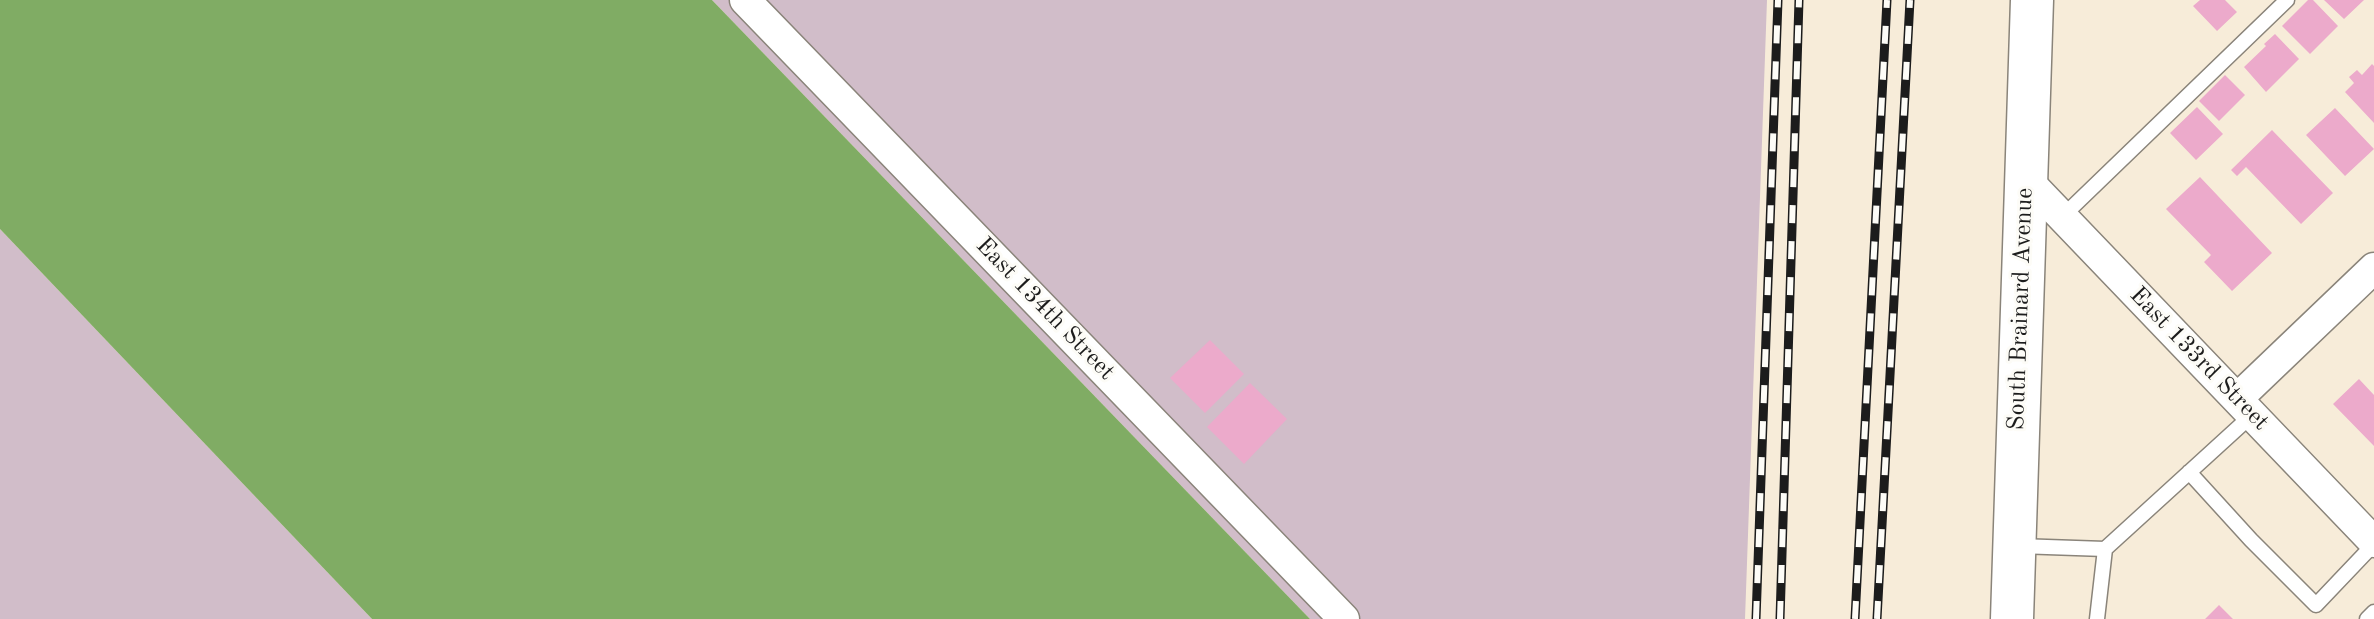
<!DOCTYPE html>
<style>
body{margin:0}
canvas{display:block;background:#f7ecd9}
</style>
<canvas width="2374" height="619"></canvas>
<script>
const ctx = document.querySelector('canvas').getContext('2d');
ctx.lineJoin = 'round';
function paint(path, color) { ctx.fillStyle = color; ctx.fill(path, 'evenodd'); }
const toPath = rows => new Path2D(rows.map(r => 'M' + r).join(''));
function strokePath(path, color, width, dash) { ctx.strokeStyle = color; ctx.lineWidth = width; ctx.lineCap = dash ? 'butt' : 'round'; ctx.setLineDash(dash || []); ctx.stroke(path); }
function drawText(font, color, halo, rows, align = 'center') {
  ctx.font = font + ' "Old Standard TT",serif'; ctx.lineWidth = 6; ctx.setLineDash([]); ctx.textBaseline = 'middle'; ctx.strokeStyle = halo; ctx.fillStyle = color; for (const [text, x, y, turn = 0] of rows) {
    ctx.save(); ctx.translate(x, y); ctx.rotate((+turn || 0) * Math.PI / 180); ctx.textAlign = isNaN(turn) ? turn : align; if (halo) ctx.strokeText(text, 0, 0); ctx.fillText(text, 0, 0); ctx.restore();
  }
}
const industrial = toPath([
 [712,0,1767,0,1745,619,1310,619],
 [0,229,372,619,0,619]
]);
const forest = toPath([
 [0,0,712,0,1310,619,372,619,0,229]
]);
const building = toPath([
 [2200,0,2225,0,2237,12,2217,31,2193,6],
 [2308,0,2313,0,2338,26,2310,54,2282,26],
 [2324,0,2364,0,2344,19],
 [2275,34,2299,59,2266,92,2244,67,2266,46,2264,44],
 [2372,64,2374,66,2374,123,2345,92,2354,83,2349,77,2357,70,2362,75],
 [2225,75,2245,95,2219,121,2199,101],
 [2197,107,2223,134,2196,160,2170,133],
 [2335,108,2374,149,2345,176,2306,135],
 [2272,130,2333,193,2301,224,2246,167,2237,176,2231,170],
 [2200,177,2272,253,2232,291,2204,262,2211,255,2166,209],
 [1210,340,1244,374,1205,413,1170,378],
 [2359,379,2374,395,2374,446,2333,404],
 [1250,383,1287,419,1244,464,1207,427],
 [2219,605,2233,619,2205,619]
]);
const lane = toPath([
 [2062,217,2287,0],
 [2189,472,2251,540,2316,605,2374,544],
 [2018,546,2105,549,2252,415],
 [2097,619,2105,549],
 [2367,619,2374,612]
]);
const street = toPath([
 [745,0,1344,619],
 [2024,177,2374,542],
 [2237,399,2374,268]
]);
const secondary = toPath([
 [2012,619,2032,0]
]);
const rail = toPath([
 [1756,619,1778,0],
 [1780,619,1799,0],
 [1855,619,1887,0],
 [1877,619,1910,0]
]);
const streetNames = [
 ["East 134th Street",1045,309,46],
 ["South Brainard Avenue",2021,309,-88],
 ["East 133rd Street",2199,359,46]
];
paint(industrial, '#d1bdc9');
paint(forest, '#80ac64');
paint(building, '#ecaacb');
strokePath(lane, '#8a847a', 17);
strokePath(street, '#8a847a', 33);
strokePath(secondary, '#8a847a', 45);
strokePath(lane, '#fff', 14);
strokePath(street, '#fff', 30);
strokePath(secondary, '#fff', 42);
strokePath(rail, '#1c1c1c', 9);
strokePath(rail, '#fdfcf7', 6, [18]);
drawText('24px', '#1c1c1c', '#fdfcf7', streetNames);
</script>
